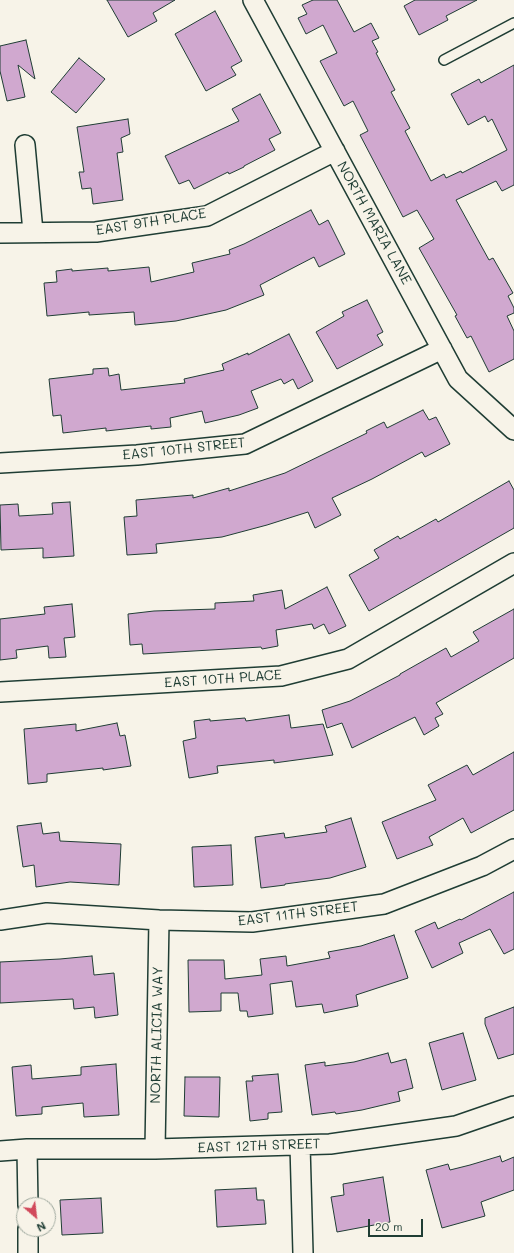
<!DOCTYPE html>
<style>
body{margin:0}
#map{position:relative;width:514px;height:1253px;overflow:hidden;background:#f7f3e8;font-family:Mali,sans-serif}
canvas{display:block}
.north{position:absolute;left:16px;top:1197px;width:40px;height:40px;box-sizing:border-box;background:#f7f3e8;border:1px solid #a1aaa0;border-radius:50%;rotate:152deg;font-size:11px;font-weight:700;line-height:16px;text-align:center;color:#1f3d34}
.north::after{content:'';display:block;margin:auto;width:14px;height:18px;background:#d1495b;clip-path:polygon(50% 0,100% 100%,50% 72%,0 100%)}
.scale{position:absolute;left:368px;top:1219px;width:55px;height:18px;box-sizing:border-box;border:2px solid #1f3d34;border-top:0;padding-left:5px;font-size:12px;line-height:14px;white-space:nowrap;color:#1f3d34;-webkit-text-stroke:3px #f7f3e8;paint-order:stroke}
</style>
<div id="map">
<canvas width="514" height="1253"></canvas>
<div class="north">N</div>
<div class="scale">20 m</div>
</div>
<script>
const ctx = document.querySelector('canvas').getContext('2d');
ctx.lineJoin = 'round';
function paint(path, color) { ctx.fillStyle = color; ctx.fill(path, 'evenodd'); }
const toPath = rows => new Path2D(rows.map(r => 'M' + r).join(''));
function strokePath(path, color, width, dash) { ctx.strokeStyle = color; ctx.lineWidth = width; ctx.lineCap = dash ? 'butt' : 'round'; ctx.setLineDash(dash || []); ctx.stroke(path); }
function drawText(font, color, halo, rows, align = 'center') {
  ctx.font = font + ' Mali,sans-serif'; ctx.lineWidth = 3.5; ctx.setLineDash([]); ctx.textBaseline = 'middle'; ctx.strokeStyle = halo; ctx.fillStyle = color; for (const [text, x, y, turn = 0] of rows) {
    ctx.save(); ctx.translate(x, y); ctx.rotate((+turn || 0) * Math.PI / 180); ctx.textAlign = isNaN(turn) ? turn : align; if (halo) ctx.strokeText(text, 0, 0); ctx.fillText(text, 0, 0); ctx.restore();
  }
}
const building = toPath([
 [107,0,175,0,153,13,157,21,128,37,107,0],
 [313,0,337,0,354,32,371,23,379,38,372,41,378,52,376,53,395,90,391,92,410,128,405,131,431,181,444,174,446,178,461,171,462,173,507,150,492,119,488,122,485,116,468,125,451,94,479,79,481,83,514,65,514,185,502,191,496,181,456,200,489,260,493,258,513,293,508,296,514,308,514,313,507,316,514,331,514,359,489,372,471,336,467,338,455,316,457,315,419,248,434,239,417,210,403,217,360,135,368,131,353,101,344,106,320,61,337,53,323,25,306,34,298,18,307,14,302,5,313,0],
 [415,0,477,0,446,16,448,20,419,35,404,6,415,0],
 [215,11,242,61,231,67,236,75,206,91,175,34,215,11],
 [26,40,35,79,18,65,25,97,7,101,0,71,0,46,26,40],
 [79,58,105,79,76,113,51,92,79,58],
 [260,94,281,133,269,139,275,150,244,166,244,167,229,174,228,172,194,189,189,180,179,184,165,156,239,121,232,109,260,94],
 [128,119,130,134,121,138,123,152,117,153,123,200,93,204,91,188,82,189,79,172,84,172,77,127,128,119],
 [311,210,319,225,328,220,345,254,319,267,314,257,260,285,264,295,226,310,176,321,135,325,134,312,89,315,89,312,47,316,44,283,57,282,56,271,72,269,72,271,108,268,108,271,149,267,151,282,194,272,192,263,230,254,229,250,244,244,311,210],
 [367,300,383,332,377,335,383,345,337,369,316,332,344,316,342,312,367,300],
 [289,334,313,381,298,389,293,379,284,384,281,379,251,391,258,408,239,415,205,423,202,411,170,418,171,427,151,429,151,426,106,431,106,428,63,433,61,415,53,416,49,379,93,374,93,369,108,368,109,376,119,374,121,390,185,383,184,379,224,370,222,364,248,353,248,355,289,334],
 [423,410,429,420,436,417,450,444,425,457,422,452,372,479,332,498,341,515,315,528,308,512,267,525,222,537,156,544,157,553,127,555,124,517,137,516,136,500,193,495,193,498,229,488,229,491,285,473,367,433,366,431,384,422,387,428,423,410],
 [509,481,514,490,514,528,369,611,349,575,379,558,374,550,398,536,400,539,436,519,438,522,509,481],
 [70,502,74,556,43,558,43,548,1,550,0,505,18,504,19,516,53,514,52,503,70,502],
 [327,587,346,626,329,634,324,624,314,629,312,624,276,630,278,646,262,649,261,647,143,654,142,644,130,645,128,614,154,611,215,609,215,603,254,601,253,595,282,590,285,609,327,587],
 [72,604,75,637,64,638,66,657,49,658,48,646,16,650,17,658,0,660,0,619,45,614,44,607,72,604],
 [514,609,514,658,436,703,443,714,435,718,439,726,424,735,415,717,352,748,342,723,327,728,322,710,350,701,400,675,400,674,446,648,451,657,479,641,473,632,514,609],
 [289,715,291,728,323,724,333,755,274,763,274,760,217,766,218,773,189,778,183,741,196,738,194,721,210,719,210,721,245,718,246,721,289,715],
 [117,723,120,736,125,735,131,766,103,770,103,768,47,774,47,782,28,784,24,729,76,724,76,731,117,723],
 [514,752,514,810,471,833,463,818,429,837,433,845,397,859,382,822,436,800,428,785,467,765,473,775,514,752],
 [351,818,366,867,330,878,285,884,285,885,261,888,255,837,284,833,285,838,327,832,325,826,351,818],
 [41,823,43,834,59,832,60,841,121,844,119,885,70,882,36,887,34,865,23,867,17,826,41,823],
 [231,845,233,885,194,887,192,847,231,845],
 [514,892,514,949,504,954,490,929,459,943,463,953,432,968,415,931,435,922,438,929,460,919,461,920,514,892],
 [394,935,408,978,356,995,358,1006,324,1013,322,1004,296,1007,292,981,270,984,273,1014,248,1017,247,1011,240,1011,238,993,221,993,221,1011,189,1012,188,960,224,960,225,979,262,975,260,959,286,956,287,966,330,958,328,952,361,946,394,935],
 [92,956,94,975,114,973,118,1015,95,1018,94,1007,74,1009,73,999,0,1003,0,962,60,959,92,956],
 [514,1007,514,1054,498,1059,485,1024,485,1018,514,1007],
 [463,1033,476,1080,442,1090,429,1043,463,1033],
 [388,1053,391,1063,406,1059,413,1088,398,1092,400,1101,362,1110,336,1114,335,1112,312,1115,305,1065,325,1062,325,1066,354,1062,388,1053],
 [116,1064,119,1115,84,1117,83,1103,42,1107,42,1114,16,1116,12,1067,31,1065,32,1079,81,1075,81,1067,116,1064],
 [278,1074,282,1112,268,1113,268,1119,250,1121,246,1081,253,1081,252,1076,278,1074],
 [185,1077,220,1077,219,1117,184,1116,185,1077],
 [500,1156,502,1162,514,1157,514,1190,481,1202,485,1216,442,1228,426,1170,448,1164,450,1170,470,1165,500,1156],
 [383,1177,390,1222,337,1232,331,1197,344,1195,343,1184,383,1177],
 [256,1188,257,1200,264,1200,266,1224,217,1227,215,1190,256,1188],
 [101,1198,103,1233,62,1235,60,1200,101,1198]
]);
const service = toPath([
 [444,60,514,23]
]);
const minor = toPath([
 [253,0,458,379,514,430],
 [25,145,33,232],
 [0,233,96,232,207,216,335,151],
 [0,463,137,455,245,444,442,349],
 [0,692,281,676,348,659,514,563],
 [0,920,47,913,159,920,252,922,384,904,482,866,514,849],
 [300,1145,303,1253],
 [27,1149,28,1205],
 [155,1149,159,920],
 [0,1151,27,1149,155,1149,330,1144,456,1126,514,1106],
 [28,1229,28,1253]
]);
const streetNames = [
 ["EAST 9TH PLACE",151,222,-9],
 ["NORTH MARIA LANE",374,223,61],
 ["EAST 10TH STREET",184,449,-6],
 ["EAST 10TH PLACE",223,679,-4],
 ["EAST 11TH STREET",298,914,-7],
 ["NORTH ALICIA WAY",157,1035,-89],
 ["EAST 12TH STREET",259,1146,-2]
];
paint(building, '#d0a8cf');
strokePath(building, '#1f3d34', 1);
strokePath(service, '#1f3d34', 12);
strokePath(minor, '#1f3d34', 22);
strokePath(service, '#f7f3e8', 9);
strokePath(minor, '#f7f3e8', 19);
drawText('14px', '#1f3d34', '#f7f3e8', streetNames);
</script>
